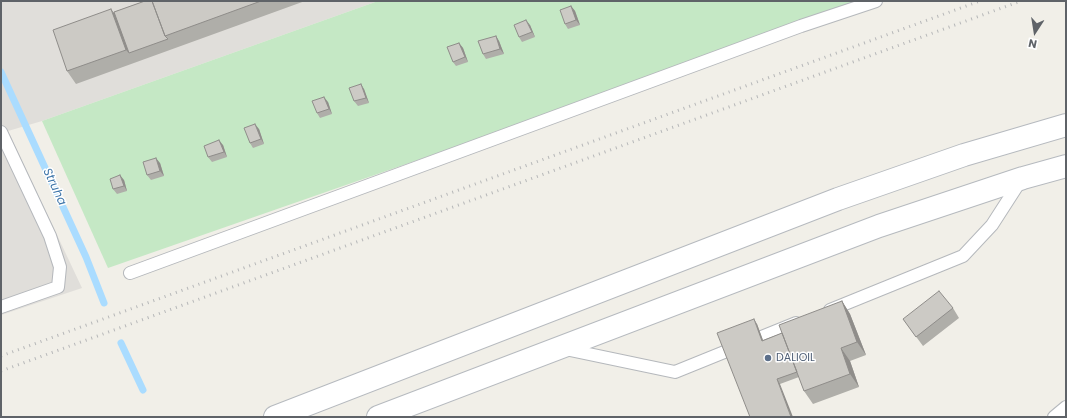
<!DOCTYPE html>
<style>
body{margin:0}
#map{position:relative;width:1067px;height:418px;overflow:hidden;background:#f1efe8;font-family:Poppins,sans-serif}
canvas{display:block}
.frame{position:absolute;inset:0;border:2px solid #5f6368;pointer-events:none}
.north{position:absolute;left:1015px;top:12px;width:40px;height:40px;-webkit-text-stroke:3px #fff;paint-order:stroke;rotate:192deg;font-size:11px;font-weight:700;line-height:16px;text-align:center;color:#5f6368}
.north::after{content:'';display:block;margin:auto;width:14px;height:18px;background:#5f6368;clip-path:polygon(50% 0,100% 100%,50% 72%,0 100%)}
</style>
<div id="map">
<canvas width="1067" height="418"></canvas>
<div class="frame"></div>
<div class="north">N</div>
</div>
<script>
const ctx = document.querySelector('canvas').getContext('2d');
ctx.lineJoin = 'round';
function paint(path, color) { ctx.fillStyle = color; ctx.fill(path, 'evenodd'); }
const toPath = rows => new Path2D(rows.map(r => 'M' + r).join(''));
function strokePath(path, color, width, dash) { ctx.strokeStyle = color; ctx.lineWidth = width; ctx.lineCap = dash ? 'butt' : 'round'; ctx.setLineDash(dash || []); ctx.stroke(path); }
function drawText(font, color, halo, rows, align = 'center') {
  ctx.font = font + ' Poppins,sans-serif'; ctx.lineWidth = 3; ctx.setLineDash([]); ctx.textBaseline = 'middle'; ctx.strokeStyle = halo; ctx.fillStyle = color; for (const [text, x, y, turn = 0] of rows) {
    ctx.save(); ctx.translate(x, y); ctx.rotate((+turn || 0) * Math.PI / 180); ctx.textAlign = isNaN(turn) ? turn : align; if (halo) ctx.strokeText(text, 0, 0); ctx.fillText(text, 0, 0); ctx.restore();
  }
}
const industrial = toPath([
 [1,1,378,1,42,121,8,131,82,288,1,315]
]);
const green = toPath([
 [378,1,858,1,521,124,108,268,42,121]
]);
const stream = toPath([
 [1,72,86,257,104,303],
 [121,343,143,390]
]);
const lane = toPath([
 [1,132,50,236,60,267,58,287,1,307],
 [130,273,801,26,876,1],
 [830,310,963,256,992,225,1021,180],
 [565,349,675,372,796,323],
 [1054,417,1066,407]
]);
const secondary = toPath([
 [275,417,838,199,964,155,1066,125],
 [378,417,879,226,1023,178,1066,166]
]);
const rail = toPath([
 [1,356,980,1],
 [1,371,1021,1]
]);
const wall = toPath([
 [145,1,305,1,76,84,67,71,114,12],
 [571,6,575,11,580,25,568,29,565,24],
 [530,25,535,37,522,42,519,37],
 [496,36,499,41,504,54,486,59,483,54],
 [459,43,463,48,468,62,456,66,453,62],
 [364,89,369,103,358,106,354,101],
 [328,102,332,114,320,118,317,113],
 [259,129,264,144,253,148,250,143],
 [223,145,227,157,212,162,208,157],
 [160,163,164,176,151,180,147,175],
 [124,180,127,191,117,194,113,189],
 [842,301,850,314,866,355,850,361,859,387,813,404,804,391,799,377,780,384,750,417,757,324,763,340,782,333],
 [953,308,959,318,923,346,903,319]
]);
const shadedWall = toPath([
 [571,6,575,11,580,25,576,20],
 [111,9,120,21,129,53,126,50],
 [526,20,530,25,535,37,532,32],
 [496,36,499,41,504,54,500,49],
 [459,43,463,48,468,62,465,57],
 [361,84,364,89,369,103,366,98],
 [324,97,328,102,332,114,329,109],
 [255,124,259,129,264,144,261,139],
 [219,140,223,145,227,157,224,152],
 [156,158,160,163,164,176,160,171],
 [120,175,124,180,127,191,124,186],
 [842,301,850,314,866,355,857,342],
 [754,319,757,324,765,346,762,341],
 [841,348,850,361,859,387,850,374],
 [777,379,780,384,793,417,791,417]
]);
const building = toPath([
 [145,1,152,1,165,36,168,39,129,53,114,12,145,1],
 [152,1,261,1,165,36,152,1],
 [571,6,576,20,565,24,560,10,571,6],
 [111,9,126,50,67,71,53,30,111,9],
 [526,20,532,32,519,37,514,25,526,20],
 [496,36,500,49,483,54,478,41,496,36],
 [459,43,465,57,453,62,447,47,459,43],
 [361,84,366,98,354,101,349,88,361,84],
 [324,97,329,109,317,113,312,101,324,97],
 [255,124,261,139,250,143,244,128,255,124],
 [219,140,224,152,208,157,204,146,219,140],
 [156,158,160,171,147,175,143,162,156,158],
 [120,175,124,186,113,189,110,179,120,175],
 [939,291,953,308,916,337,903,319,939,291],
 [842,301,857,342,841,348,850,374,804,391,779,325,842,301],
 [754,319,762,341,782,333,797,372,777,379,791,417,750,417,717,333,754,319]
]);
const markers = [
 [768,358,4,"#5c6f8a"]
];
const serviceNames = [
 ["DALIOIL",776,358]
];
const waterNames = [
 ["Struha",54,187,65]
];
paint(industrial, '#e0deda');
paint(green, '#c5e8c5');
strokePath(stream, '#aadcff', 7);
strokePath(lane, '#b5b8bc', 14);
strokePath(secondary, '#b6babf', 24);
strokePath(lane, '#fff', 12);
strokePath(secondary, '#fff', 22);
strokePath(rail, '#b6b7b8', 3, [1, 5]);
paint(wall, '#afaea9');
paint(shadedWall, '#8f8d8a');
paint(building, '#cccac5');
strokePath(building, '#8f8d8a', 1);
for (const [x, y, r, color] of markers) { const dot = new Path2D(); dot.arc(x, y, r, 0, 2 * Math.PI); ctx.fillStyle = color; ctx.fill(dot); strokePath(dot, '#fff', 1.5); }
drawText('11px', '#4e5e75', '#fff', serviceNames, 'left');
drawText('italic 12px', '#4177aa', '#fff', waterNames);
</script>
